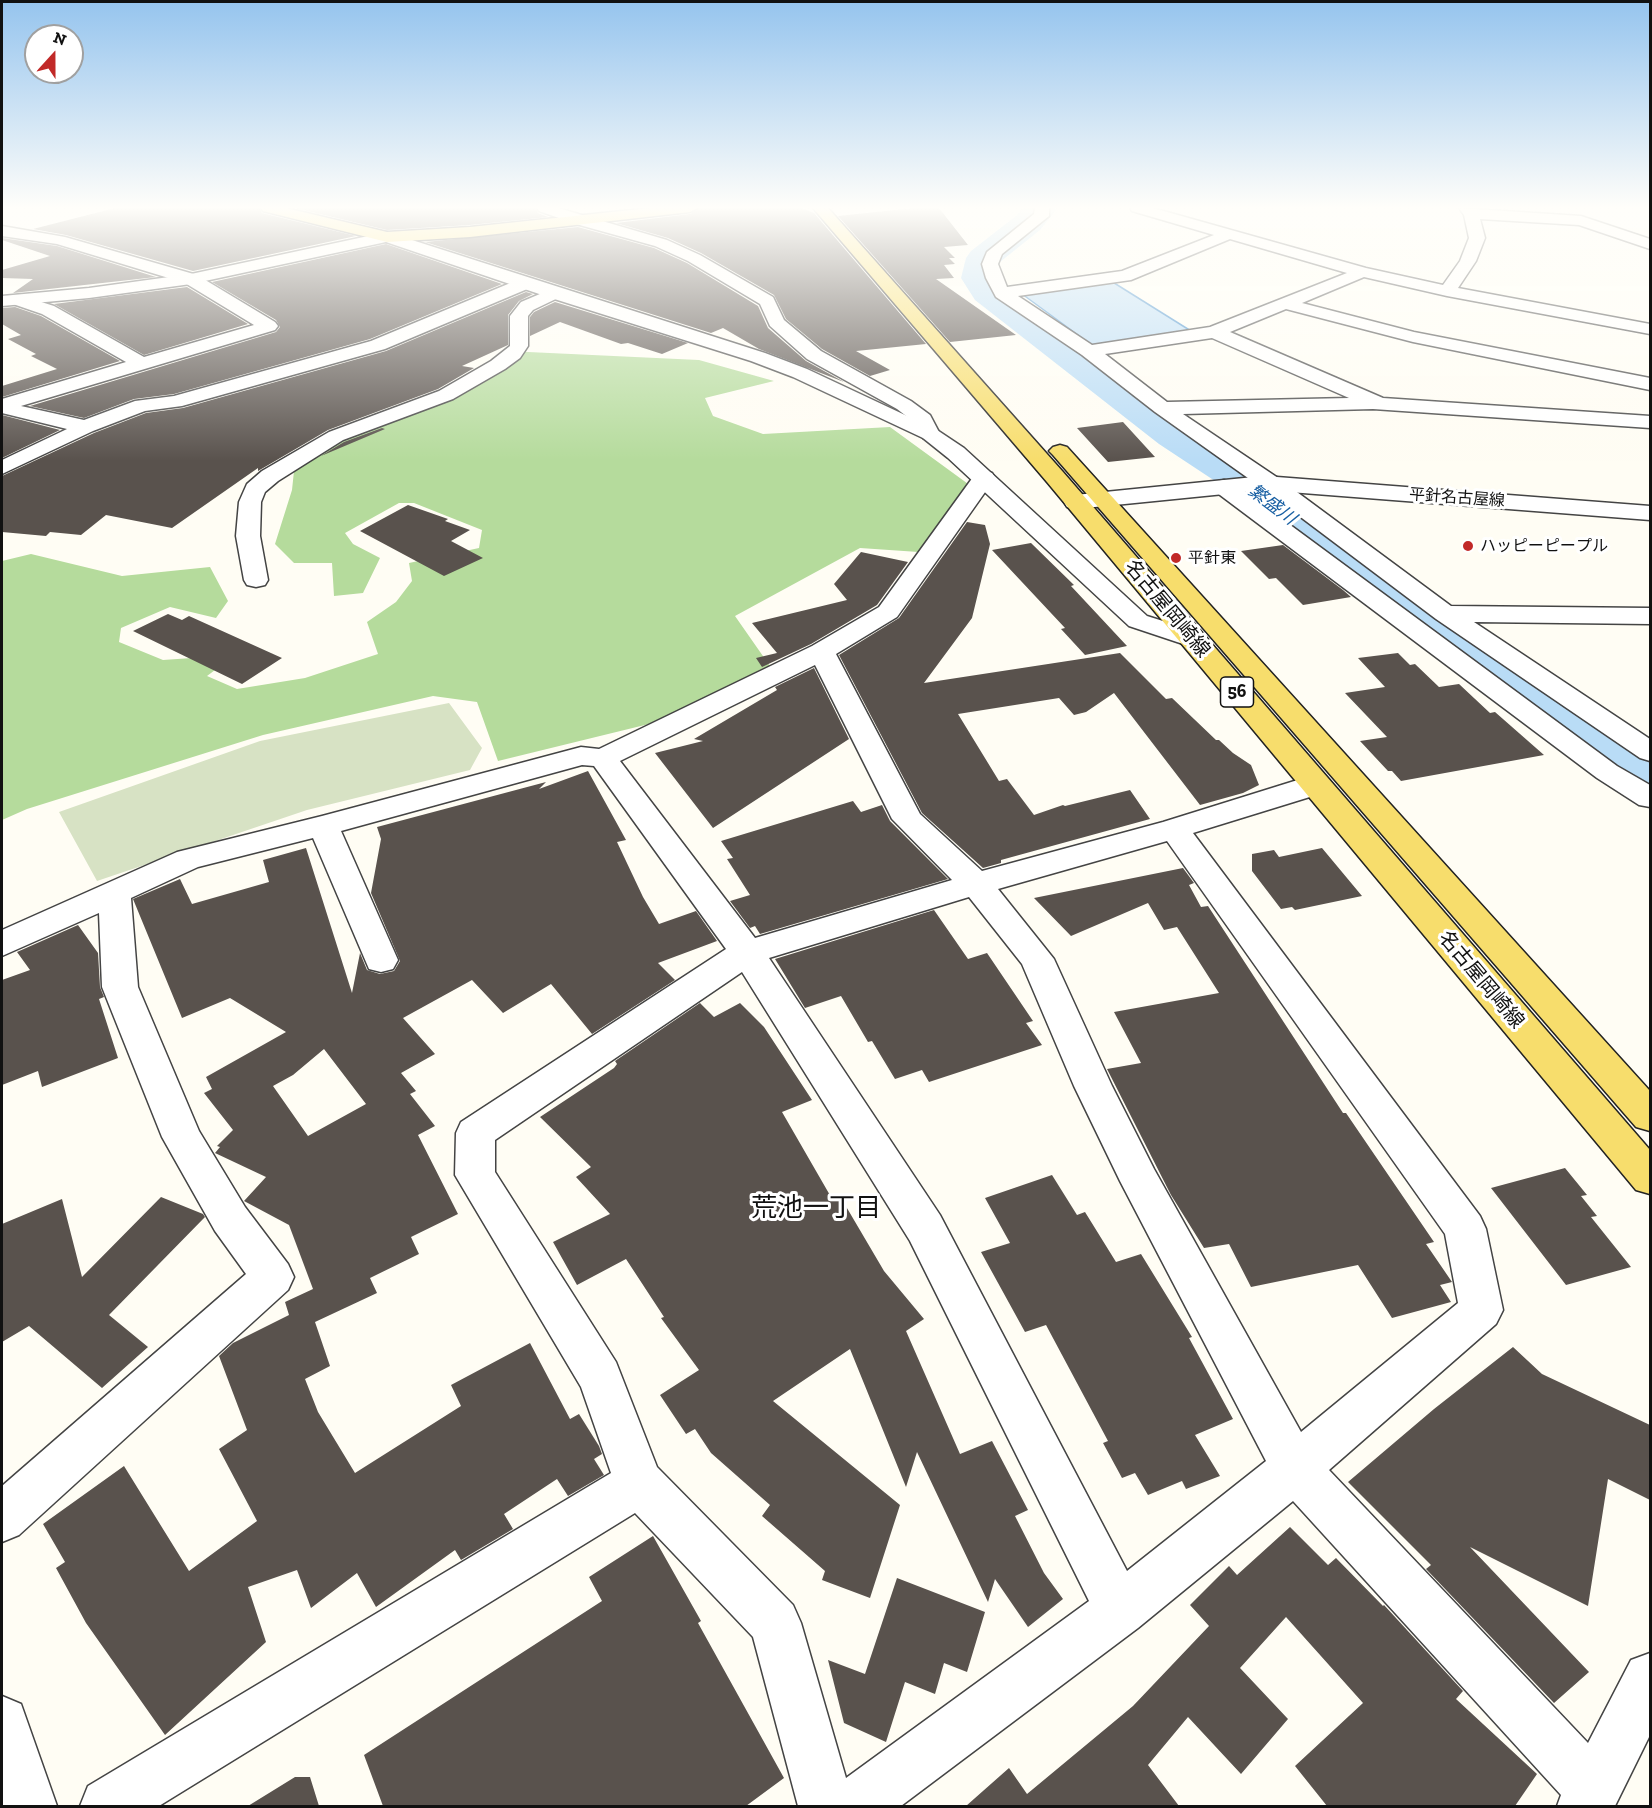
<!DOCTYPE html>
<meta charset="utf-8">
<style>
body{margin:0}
#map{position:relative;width:1652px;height:1808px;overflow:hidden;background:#fffdf4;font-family:"Zilla Slab",serif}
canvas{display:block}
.frame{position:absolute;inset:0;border:3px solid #111;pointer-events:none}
.north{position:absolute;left:24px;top:24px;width:60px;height:60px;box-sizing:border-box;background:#fff;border:2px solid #a0a0a0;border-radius:50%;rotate:21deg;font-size:16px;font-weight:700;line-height:24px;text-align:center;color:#111}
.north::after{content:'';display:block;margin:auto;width:21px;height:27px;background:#c12928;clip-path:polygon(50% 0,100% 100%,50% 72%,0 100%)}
</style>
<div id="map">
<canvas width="1652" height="1808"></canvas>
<div class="frame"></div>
<div class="north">N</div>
</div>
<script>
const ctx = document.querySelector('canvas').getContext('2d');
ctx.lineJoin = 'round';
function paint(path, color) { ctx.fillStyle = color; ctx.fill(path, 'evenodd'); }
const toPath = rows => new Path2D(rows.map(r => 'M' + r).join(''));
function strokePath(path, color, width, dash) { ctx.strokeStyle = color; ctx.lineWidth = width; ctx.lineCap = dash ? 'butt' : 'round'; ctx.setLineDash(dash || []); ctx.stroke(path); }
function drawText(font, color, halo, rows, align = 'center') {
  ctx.font = font + ' "Zilla Slab","Noto Sans JP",serif'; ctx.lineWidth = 6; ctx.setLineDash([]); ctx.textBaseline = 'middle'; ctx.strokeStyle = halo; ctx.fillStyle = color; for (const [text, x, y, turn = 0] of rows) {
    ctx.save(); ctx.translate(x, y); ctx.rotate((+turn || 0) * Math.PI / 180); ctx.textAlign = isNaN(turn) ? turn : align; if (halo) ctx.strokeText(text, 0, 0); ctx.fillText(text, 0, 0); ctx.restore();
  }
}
const forest = toPath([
 [507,351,699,360,774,381,705,398,713,416,763,434,890,427,975,489,933,553,860,548,735,616,772,669,653,723,498,761,477,702,433,696,263,735,27,809,2,820,2,561,31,554,122,576,210,567,228,601,216,618,170,607,121,628,119,642,163,660,235,655,207,676,237,689,305,678,378,654,367,622,396,602,412,581,409,563,479,548,482,530,414,503,399,503,345,533,353,544,380,558,363,593,334,596,332,563,294,563,275,544,292,490,294,471,334,440,446,401]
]);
const cemetery = toPath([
 [449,703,482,748,470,770,307,810,97,881,59,812,260,741]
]);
const water = toPath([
 [1111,281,1191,331,1093,346,1022,294,1111,281]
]);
const river = toPath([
 [1023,208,1055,208,1056,210,1040,230,1000,262,997,278,1001,284,1191,426,1247,461,1613,730,1650,752,1650,797,1628,792,1569,756,1215,481,1159,444,975,300,961,278,966,258,971,251,1016,216,1023,208]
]);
const building = toPath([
 [115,208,259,208,262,213,356,236,193,271,66,235,33,229],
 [295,208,535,208,538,213,548,217,470,225,387,230],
 [699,208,802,208,814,213,926,344,856,351,890,370,870,376,822,349,786,319,774,295,701,253,668,238,616,223,690,214],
 [914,208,939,208,968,245,944,247,955,258,949,258,955,264,944,265,954,278,936,279,1016,335,950,342,838,216],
 [578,227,654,248,687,263,758,306,768,328,806,361,844,382,759,349,723,328,711,333,425,242],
 [2,238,57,246,156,277,13,293,33,279,2,278,2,270,50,256,2,240],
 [386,244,502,284,370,339,174,394,134,399,84,418,30,406,276,332,280,327,276,320,212,282],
 [187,287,248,324,144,355,54,304],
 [526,292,533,294,519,301,508,315,508,345,462,366,474,368,438,389,328,430,258,471,258,468,172,528,106,515,81,535,50,532,46,536,2,532,2,476,94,433,146,413,183,408,386,351],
 [555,302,688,343,662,354,628,343,621,344,560,322,530,336,530,317,534,312],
 [15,307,41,316,120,361,2,397,2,386,57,369,31,356,36,354,8,339,21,335,2,324,2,308],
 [2,415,60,430,2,458],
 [1123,422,1155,457,1108,462,1077,428],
 [382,428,385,429,321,456,344,442],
 [408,505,448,519,445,521,470,530,451,541,483,558,444,576,360,531],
 [967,522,985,525,990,544,972,618,924,683,1120,653,1166,699,1172,698,1216,740,1219,740,1233,753,1251,765,1259,785,1243,793,1200,805,1114,693,1086,712,1074,715,1059,698,958,714,999,781,1007,779,1034,815,1063,805,1065,806,1130,790,1150,819,1001,860,1001,863,983,868,922,813,839,655,899,618],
 [1031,543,1074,585,1071,586,1127,646,1085,655,1061,629,1065,628,992,550],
 [1283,545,1343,590,1351,597,1303,605,1276,578,1269,579,1241,551],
 [861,552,908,562,877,605,811,644,762,667,756,658,777,653,752,623,847,600,834,584],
 [168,614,182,620,189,616,282,658,242,684,133,631],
 [1398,653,1410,665,1415,664,1439,687,1459,684,1490,713,1495,712,1544,755,1401,781,1392,771,1388,771,1360,741,1387,737,1345,693,1385,687,1358,658],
 [814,668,849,739,713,828,655,753,703,741,694,739,777,690,775,687],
 [588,771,626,840,617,842,643,897,659,924,696,911,717,941,658,963,675,980,592,1034,551,984,503,1013,472,980,403,1018,435,1054,401,1073,416,1091,410,1094,435,1126,418,1135,458,1214,411,1237,419,1254,370,1278,377,1293,315,1322,330,1366,305,1379,318,1412,355,1473,461,1406,451,1385,530,1343,570,1419,579,1414,599,1446,602,1454,594,1459,604,1475,568,1496,557,1479,504,1514,513,1529,461,1560,455,1550,376,1607,357,1573,311,1608,297,1570,248,1587,266,1642,165,1735,86,1623,56,1568,65,1562,43,1524,124,1466,189,1571,257,1521,219,1449,247,1430,219,1356,233,1343,289,1315,285,1302,313,1289,289,1225,244,1201,266,1177,215,1153,220,1147,217,1146,233,1130,204,1093,212,1089,206,1077,286,1032,230,998,182,1018,133,899,180,879,192,904,269,882,263,860,306,848,352,993,360,953,367,970,380,974,394,971,400,961,371,893,381,839,377,827,546,782,539,789],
 [324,1049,366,1104,308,1136,273,1086,293,1075],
 [853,801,861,812,882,805,890,821,948,879,760,934,755,926,750,928,730,901,750,895,727,859,733,858,721,841],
 [1322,848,1362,896,1295,910,1292,907,1281,909,1252,871,1252,854,1274,850,1279,857],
 [1183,868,1194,883,1189,885,1201,907,1208,906,1343,1113,1346,1113,1434,1242,1426,1244,1452,1282,1440,1285,1451,1302,1392,1318,1358,1265,1251,1287,1229,1244,1204,1248,1171,1195,1107,1069,1141,1063,1114,1012,1219,993,1177,927,1164,930,1148,903,1071,936,1034,898],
 [934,910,968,959,987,953,1033,1021,1026,1023,1042,1045,929,1082,922,1070,895,1079,872,1041,868,1042,841,996,805,1008,775,959],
 [78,925,98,953,100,987,104,997,99,999,118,1058,42,1087,38,1071,2,1085,2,980,30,970,17,952],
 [700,1003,714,1017,740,1003,764,1027,812,1100,782,1112,831,1197,836,1195,841,1204,844,1203,884,1271,924,1319,906,1331,960,1454,992,1441,1028,1510,1015,1516,1044,1573,1063,1599,1028,1627,995,1579,988,1602,917,1452,906,1487,850,1349,773,1401,900,1505,870,1598,822,1580,825,1571,762,1516,770,1505,711,1453,695,1429,686,1434,660,1395,699,1370,661,1318,664,1317,626,1259,577,1285,553,1242,610,1214,576,1177,591,1167,540,1117,614,1068,617,1064,615,1061],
 [1565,1168,1587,1195,1581,1196,1597,1216,1591,1217,1631,1267,1566,1285,1491,1188],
 [1052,1175,1077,1215,1085,1212,1116,1262,1141,1254,1192,1337,1189,1338,1233,1419,1195,1435,1220,1476,1186,1489,1182,1481,1148,1495,1135,1473,1122,1478,1103,1443,1108,1441,1046,1325,1025,1332,981,1252,1010,1243,985,1198],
 [161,1197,203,1214,205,1217,109,1315,148,1347,102,1388,29,1326,2,1342,2,1224,62,1199,82,1277],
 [1513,1347,1542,1374,1650,1425,1650,1500,1608,1479,1588,1606,1470,1547,1589,1672,1554,1703,1426,1569,1431,1565,1348,1482,1434,1409],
 [1290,1527,1328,1565,1336,1558,1383,1606,1384,1605,1463,1691,1456,1699,1537,1774,1515,1806,1327,1806,1295,1766,1363,1703,1286,1617,1240,1668,1288,1719,1241,1774,1188,1717,1148,1765,1179,1806,966,1806,1009,1768,1027,1794,1133,1706,1209,1626,1190,1605,1229,1566,1237,1575],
 [653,1536,701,1621,698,1623,784,1778,746,1806,383,1806,364,1755,602,1601,589,1577],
 [897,1578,985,1612,967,1672,944,1663,935,1694,905,1682,886,1742,844,1723,828,1660,865,1674],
 [295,1777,310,1777,319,1806,248,1806]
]);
const minor = toPath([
 [537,208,558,208,667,240,700,255,773,297,784,320,821,351,911,401,930,415,940,434,937,438,930,440,923,438,914,422,897,409,807,359,770,326,760,304,688,261,655,246,576,224,539,211,537,208],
 [1035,208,1049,208,1049,216,1002,254,998,264,1007,287,1122,271,1214,235,1132,211,1130,208,1153,208,1366,268,1443,285,1460,261,1469,238,1464,215,1459,208,1581,216,1650,239,1650,249,1579,225,1480,219,1485,238,1476,261,1458,288,1650,324,1650,334,1447,296,1364,277,1302,303,1414,332,1650,378,1650,390,1413,342,1286,309,1230,332,1383,398,1650,416,1650,428,1373,409,1183,414,1278,478,1451,606,1650,608,1650,624,1474,622,1650,739,1650,761,1640,758,1436,619,1262,488,1155,412,1082,355,996,297,986,278,982,264,987,252,1034,214,1035,208],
 [1230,239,1347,273,1210,327,1092,345,1018,296,1131,280,1230,239],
 [1212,338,1349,398,1167,402,1105,354,1212,338],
 [2,226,65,237,197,275,275,322,278,326,275,330,21,406,84,420,135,401,174,396,371,341,520,279,532,279,534,283,532,287,385,349,182,406,145,411,93,431,2,474,2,460,67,429,2,413,2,399,126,362,42,314,13,304,10,300,13,296,19,295,54,306,144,357,254,325,185,283,57,244,2,236,2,226],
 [554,288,560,289,563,293,560,297,533,310,528,316,528,346,520,358,505,369,453,399,343,440,278,481,265,492,261,502,260,536,268,580,265,585,256,587,247,585,244,580,236,536,239,502,247,484,262,471,329,432,439,391,491,361,510,346,510,316,521,302,554,288],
 [984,471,992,473,995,478,897,617,836,654,920,814,982,871,1163,822,1304,778,1315,776,1326,778,1330,785,1326,792,1193,833,1480,1216,1486,1229,1503,1310,1496,1324,1329,1470,1588,1743,1631,1660,1650,1653,1650,1735,1615,1806,1557,1806,1561,1795,1293,1501,1138,1628,901,1806,798,1806,753,1637,635,1513,159,1806,80,1806,88,1786,611,1473,581,1387,455,1175,456,1133,461,1122,726,949,594,766,582,765,341,831,398,960,393,969,381,972,369,969,313,838,198,867,131,898,138,987,199,1131,245,1207,288,1264,294,1277,288,1290,19,1535,2,1542,2,1486,246,1274,215,1231,162,1137,102,987,99,913,2,956,2,930,177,852,322,816,581,747,599,749,812,646,879,607,976,473,984,471],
 [815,665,892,819,952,880,755,938,620,761,815,665],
 [1167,841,1445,1234,1458,1303,1301,1432,1154,1169,1112,1086,1054,959,998,889,1167,841],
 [969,897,1022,964,1074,1086,1120,1181,1266,1461,1127,1571,940,1215,769,958,969,897],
 [742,972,910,1241,1089,1601,846,1778,801,1623,793,1605,657,1467,616,1362,495,1172,495,1140,742,972],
 [1224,480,1232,482,1617,766,1650,785,1650,807,1639,805,1597,778,1216,492,1213,487,1216,482,1224,480],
 [2,1696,21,1704,57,1806,2,1806,2,1696]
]);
const tertiary = toPath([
 [387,232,765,353,807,369,937,430,964,448,1147,616,1201,633,1205,639,1201,645,1192,647,1129,626,948,458,923,438,793,377,751,361,548,297,386,242,191,284,89,298,2,306,2,296,89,288,191,274,387,232],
 [1264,476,1650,506,1650,520,1264,490,1075,509,1067,507,1064,502,1067,497,1075,495,1264,476]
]);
const primary = toPath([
 [261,208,286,208,387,232,470,227,650,208,697,208,690,212,470,237,387,242,263,211,261,208],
 [813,208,828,208,1063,472,1650,1150,1650,1194,1636,1190,1047,482,813,208],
 [1060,445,1067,447,1650,1091,1650,1131,1636,1127,1053,455,1049,451,1053,447,1060,445]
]);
const markers = [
 [1468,546,6,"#c12928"],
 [1176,558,6,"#c12928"]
];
const farStreetnames = [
 ["平針名古屋線",1457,498,4]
];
const farPoinames = [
 ["ハッピーピープル",1480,546],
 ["平針東",1188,558]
];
const farWaternames = [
 ["繁盛川",1272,505,37]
];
const shields = [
 [1237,692,33]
];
const shieldNames = [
 ["56",1237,692]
];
const streetNames = [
 ["名古屋岡崎線",1167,609,50],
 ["名古屋岡崎線",1481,980,50]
];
const nearNeighbourhoodnames = [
 ["荒池一丁目",816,1209]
];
paint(forest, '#b5db9c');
paint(cemetery, '#d7e2c4');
paint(water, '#b9dcf6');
strokePath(water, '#408dcd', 1.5);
paint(river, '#b9dcf6');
paint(building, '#59524d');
strokePath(minor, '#444', 3);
strokePath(tertiary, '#444', 3);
strokePath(primary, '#222', 3);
paint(minor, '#fff');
paint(tertiary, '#fff');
paint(primary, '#f7dd6c');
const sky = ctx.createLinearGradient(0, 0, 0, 461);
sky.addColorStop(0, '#95c4ee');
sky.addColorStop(0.45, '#fffefa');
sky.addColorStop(1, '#fffefa00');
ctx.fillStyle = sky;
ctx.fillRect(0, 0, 1652, 461);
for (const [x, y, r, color] of markers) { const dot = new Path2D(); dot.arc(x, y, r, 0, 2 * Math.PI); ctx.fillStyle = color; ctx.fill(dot); strokePath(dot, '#fff', 2); }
drawText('16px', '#111', '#fff', farStreetnames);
drawText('16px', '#111', '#fff', farPoinames, 'left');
drawText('italic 18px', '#1960a3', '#fff', farWaternames);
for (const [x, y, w] of shields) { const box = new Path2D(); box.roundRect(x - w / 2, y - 15, w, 30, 4.5); ctx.fillStyle = '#fff'; ctx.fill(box); strokePath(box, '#111', 1.5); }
drawText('bold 18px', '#111', null, shieldNames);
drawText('20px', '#111', '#fff', streetNames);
drawText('26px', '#111', '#fff', nearNeighbourhoodnames);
</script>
